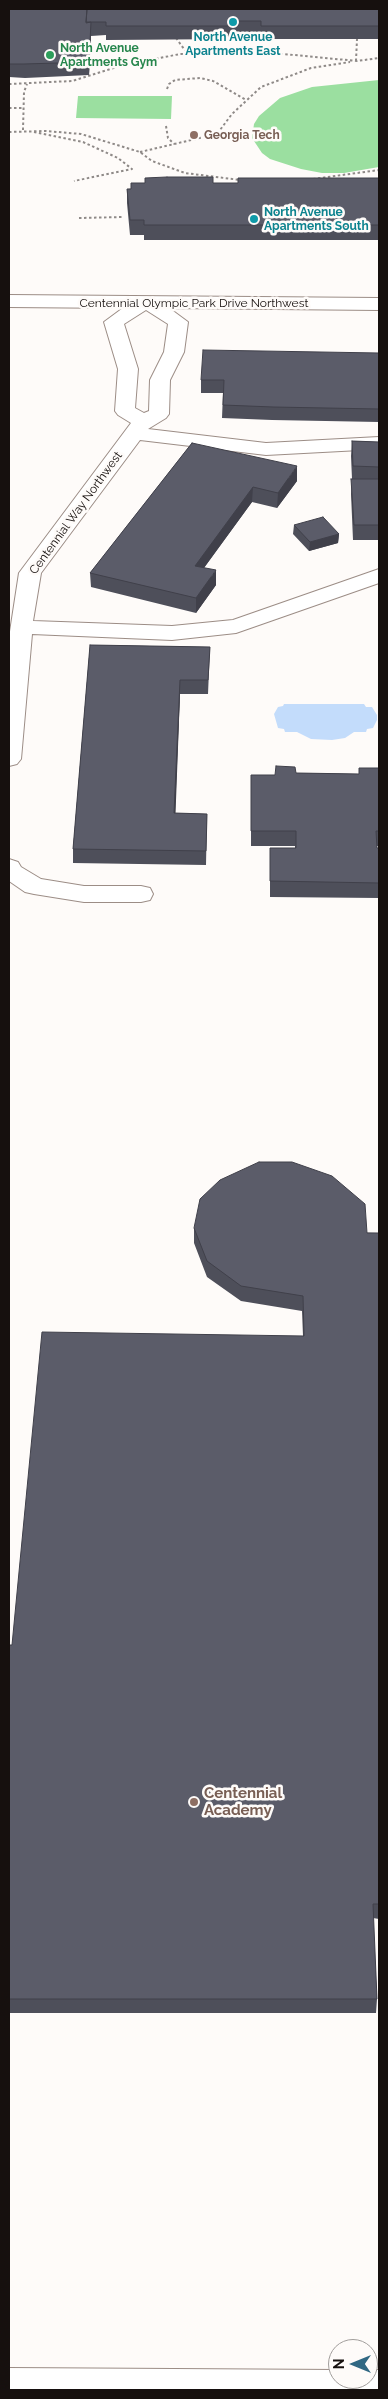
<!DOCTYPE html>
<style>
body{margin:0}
#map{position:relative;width:388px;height:2399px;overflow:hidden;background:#fefbf9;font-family:Raleway,sans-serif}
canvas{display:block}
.frame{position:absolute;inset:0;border:10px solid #16100e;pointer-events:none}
.north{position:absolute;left:328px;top:2339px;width:50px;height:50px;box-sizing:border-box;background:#fefbf9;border:1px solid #a19d9b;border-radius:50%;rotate:270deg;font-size:14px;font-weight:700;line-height:20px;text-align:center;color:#16100e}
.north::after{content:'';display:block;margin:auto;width:18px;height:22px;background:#316883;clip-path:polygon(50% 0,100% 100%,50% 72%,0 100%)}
</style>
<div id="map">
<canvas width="388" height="2399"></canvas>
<div class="frame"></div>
<div class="north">N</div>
</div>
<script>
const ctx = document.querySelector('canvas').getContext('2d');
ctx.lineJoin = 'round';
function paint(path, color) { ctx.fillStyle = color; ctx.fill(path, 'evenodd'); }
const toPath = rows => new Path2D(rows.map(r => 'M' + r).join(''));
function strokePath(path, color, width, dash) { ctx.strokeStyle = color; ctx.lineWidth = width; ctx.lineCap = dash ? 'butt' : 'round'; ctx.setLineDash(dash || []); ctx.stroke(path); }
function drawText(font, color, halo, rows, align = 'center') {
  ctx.font = font + ' Raleway,sans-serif'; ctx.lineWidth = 5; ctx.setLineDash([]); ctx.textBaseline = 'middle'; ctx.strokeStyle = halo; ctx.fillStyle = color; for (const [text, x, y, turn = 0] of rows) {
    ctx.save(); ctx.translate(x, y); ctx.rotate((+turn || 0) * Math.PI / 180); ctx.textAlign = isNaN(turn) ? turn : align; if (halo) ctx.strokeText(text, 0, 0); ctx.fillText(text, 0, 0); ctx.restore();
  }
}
const green = toPath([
 [379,80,379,167,344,173,322,173,301,169,270,159,262,153,252,138,254,124,259,116,280,98,312,87],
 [78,96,172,96,171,119,76,118]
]);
const water = toPath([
 [284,704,364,704,366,707,372,707,377,715,377,720,373,728,367,729,366,732,354,732,345,738,332,740,311,739,297,732,285,732,284,729,278,728,274,714,278,707,283,706]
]);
const path = toPath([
 [176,38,187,53],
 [356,61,357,39],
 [9,84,72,81,120,66,180,54,252,51,357,61,379,58],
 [167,89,169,84,175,80,200,78,213,81,246,100],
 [9,108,23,108],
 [166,126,168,138,174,144],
 [23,130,24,92,27,84],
 [9,132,46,131,81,134,140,152,152,161,185,173,240,180],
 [34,132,83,142,118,158,132,169,74,181],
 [140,152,217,134,232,114,261,87,311,68,350,62],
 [313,179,379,170],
 [79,218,123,217]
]);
const minor = toPath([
 [9,295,379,298,379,310,169,308,188,322,184,352,170,380,169,414,166,418,148,429,266,443,379,437,379,449,266,455,140,440,41,573,33,621,172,626,233,620,379,569,379,583,236,633,172,640,32,634,21,759,17,764,9,766,9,638,19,573,131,423,118,415,115,411,118,369,104,322,123,308,9,307,9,295],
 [146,310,168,324,164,352,150,380,149,411,144,413,135,408,138,369,124,324,146,310],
 [9,859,18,862,21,867,41,879,84,886,141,886,150,888,153,894,150,900,141,902,84,902,34,894,25,892,9,881,9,859],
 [9,2368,338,2370,338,2379,368,2379,368,2370,379,2370,379,2390,9,2390,9,2368]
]);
const wall = toPath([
 [9,9,379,9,379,39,261,39,261,35,238,35,238,39,106,40,106,35,91,36,89,75,25,78,9,77],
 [379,178,379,240,144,240,144,235,130,235,127,203,127,189,213,183,238,183],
 [379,353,379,422,272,420,222,418,223,393,201,393,201,380],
 [352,441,379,442,379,540,353,540,351,494,352,479,351,456],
 [192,443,297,481,277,508,252,502,204,568,216,585,196,613,91,587,90,573],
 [294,525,339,534,338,543,309,551,293,534],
 [90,645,210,647,208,694,180,694,175,813,207,814,206,865,73,863,73,849],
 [359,768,379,768,379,846,377,846,377,848,379,848,379,898,270,897,270,848,295,848,295,846,251,846,251,775,275,775,296,773,359,774],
 [194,1228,379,1233,379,1919,373,1918,377,1999,376,2013,9,2013,9,1645,12,1645,303,1336,302,1311,241,1301,207,1277,194,1243]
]);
const shadedWall = toPath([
 [91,22,91,36,89,75,89,62],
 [297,466,297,481,277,508,278,493],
 [253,487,252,502,195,580,195,566],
 [339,534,338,543,309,551,310,542],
 [216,570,216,585,196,613,196,598],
 [180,680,180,694,175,827,174,813]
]);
const building = toPath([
 [9,9,87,9,86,23,91,22,89,62,24,64,9,64,9,9],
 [87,9,379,9,379,26,261,26,261,21,238,21,238,26,106,26,106,22,86,22,87,9],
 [167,177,213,177,213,183,238,183,238,178,379,178,379,225,144,225,144,220,130,220,127,189,131,189,131,183,145,183,145,178,167,177],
 [203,350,379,353,379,409,273,407,223,405,224,380,201,380,203,350],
 [352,441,379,442,379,467,353,466,352,441],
 [192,443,297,466,278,493,253,487,195,566,216,570,196,598,90,573,192,443],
 [351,479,379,479,379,525,354,525,351,479],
 [323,517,339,534,310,542,294,525,323,517],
 [90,645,210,647,208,680,180,680,174,813,207,814,206,851,73,849,90,645],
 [276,766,295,767,296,773,359,774,359,768,379,768,379,831,376,831,377,848,379,848,379,883,270,881,270,848,296,848,296,831,251,831,251,775,275,775,276,766],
 [259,1162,292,1162,332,1176,365,1204,367,1233,379,1233,379,1904,373,1904,377,1999,9,1999,9,1645,12,1645,42,1332,304,1336,303,1296,241,1286,207,1261,194,1228,200,1199,220,1180,259,1162]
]);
const markers = [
 [233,22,5,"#0f9aa8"],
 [50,55,5,"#2e9e5b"],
 [194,135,5,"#8d6e63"],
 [254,219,5,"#0f9aa8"],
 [194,1802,5,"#8d6e63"]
];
const farCulturenames = [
 ["North Avenue",233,37],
 ["Apartments East",233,51],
 ["North Avenue",264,212,"left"],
 ["Apartments South",264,226,"left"]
];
const farLeisurenames = [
 ["North Avenue",60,48],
 ["Apartments Gym",60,62]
];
const farEducationnames = [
 ["Georgia Tech",204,135]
];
const farStreetnames = [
 ["Centennial Olympic Park Drive Northwest",194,303],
 ["Centennial Way Northwest",76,513,-54]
];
const educationNames = [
 ["Centennial",204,1793],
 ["Academy",204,1810]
];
paint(green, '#9bdfa0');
paint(water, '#c3dcfb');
strokePath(minor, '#9c8d86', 2);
strokePath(path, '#8f8a88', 2, [2.5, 2.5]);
paint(minor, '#fff');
paint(wall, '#4e4f5a');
paint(shadedWall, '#40404a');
paint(building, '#5b5c69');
strokePath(building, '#40404a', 1);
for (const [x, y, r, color] of markers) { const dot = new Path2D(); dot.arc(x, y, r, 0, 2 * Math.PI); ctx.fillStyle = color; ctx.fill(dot); strokePath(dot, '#fefbf9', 2); }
drawText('bold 12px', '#0d838f', '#fefbf9', farCulturenames);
drawText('bold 12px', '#27864d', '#fefbf9', farLeisurenames, 'left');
drawText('bold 12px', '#785e54', '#fefbf9', farEducationnames, 'left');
drawText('12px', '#16100e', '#fefbf9', farStreetnames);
drawText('bold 15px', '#785e54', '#fefbf9', educationNames, 'left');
</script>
